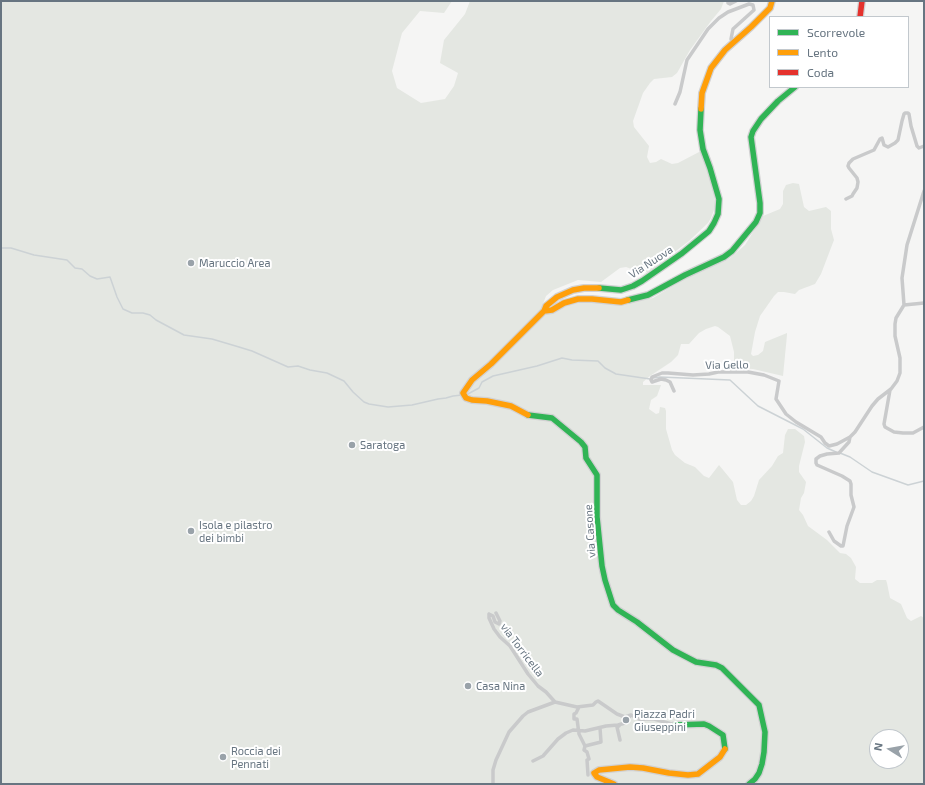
<!DOCTYPE html>
<style>
body{margin:0}
#map{position:relative;width:925px;height:785px;overflow:hidden;background:#f5f5f4;font-family:"Exo 2",sans-serif}
canvas{display:block}
.frame{position:absolute;inset:0;border:2px solid #677581;pointer-events:none}
.legend{position:absolute;left:769px;top:16px;width:140px;height:72px;box-sizing:border-box;background:#fff;border:1px solid #c2c8cd;margin:0;padding:5px 7px;list-style:none;font-size:12px;color:#677581}
.legend li{display:flex;align-items:center;gap:8px;height:20px}
.legend b{width:20px;border:1px solid #c2c8cd}
.north{position:absolute;left:869px;top:729px;width:40px;height:40px;box-sizing:border-box;background:#fff;border:1px solid #c2c8cd;border-radius:50%;rotate:281deg;font-size:11px;font-weight:700;line-height:16px;text-align:center;color:#677581}
.north::after{content:'';display:block;margin:auto;width:14px;height:18px;background:#99a2a9;clip-path:polygon(50% 0,100% 100%,50% 72%,0 100%)}
</style>
<div id="map">
<canvas width="925" height="785"></canvas>
<div class="frame"></div>
<ul class="legend">
<li><b style="height:5px;background:#30b455"></b>Scorrevole</li>
<li><b style="height:5px;background:#ff9f0a"></b>Lento</li>
<li><b style="height:5px;background:#e5322d"></b>Coda</li>
</ul>
<div class="north">N</div>
</div>
<script>
const ctx = document.querySelector('canvas').getContext('2d');
ctx.lineJoin = 'round';
function paint(path, color) { ctx.fillStyle = color; ctx.fill(path, 'evenodd'); }
const toPath = rows => new Path2D(rows.map(r => 'M' + r).join(''));
function strokePath(path, color, width, dash) { ctx.strokeStyle = color; ctx.lineWidth = width; ctx.lineCap = dash ? 'butt' : 'round'; ctx.setLineDash(dash || []); ctx.stroke(path); }
function drawText(font, color, halo, rows, align = 'center') {
  ctx.font = font + ' "Exo 2",sans-serif'; ctx.lineWidth = 4; ctx.setLineDash([]); ctx.textBaseline = 'middle'; ctx.strokeStyle = halo; ctx.fillStyle = color; for (const [text, x, y, turn = 0] of rows) {
    ctx.save(); ctx.translate(x, y); ctx.rotate((+turn || 0) * Math.PI / 180); ctx.textAlign = isNaN(turn) ? turn : align; if (halo) ctx.strokeText(text, 0, 0); ctx.fillText(text, 0, 0); ctx.restore();
  }
}
const green = toPath([
 [1,1,452,1,444,13,420,11,402,33,392,71,397,88,421,103,445,99,454,86,458,73,440,63,444,40,465,14,470,1,724,1,721,9,711,21,690,50,677,73,672,77,654,79,650,83,643,93,633,121,634,127,649,146,647,157,650,163,656,162,661,159,672,164,678,163,701,151,713,185,715,201,715,207,711,218,708,223,689,241,648,272,642,273,626,267,620,268,601,282,578,280,553,290,546,296,541,309,546,314,556,311,569,305,583,302,594,301,619,305,634,302,653,298,681,281,729,259,745,245,763,216,780,209,783,204,783,191,786,185,793,183,799,184,804,207,809,211,826,207,831,211,831,229,834,240,821,274,815,284,799,290,795,294,784,292,778,292,774,296,760,316,755,332,751,354,753,356,758,355,763,351,765,342,787,333,787,335,783,376,753,369,734,368,734,352,730,336,718,327,715,326,706,329,699,333,689,344,681,344,678,355,671,362,650,376,643,382,643,385,661,385,657,396,651,400,649,409,656,414,659,413,660,407,665,408,666,411,666,429,672,450,675,455,685,463,695,467,704,476,709,478,719,465,733,482,737,500,741,505,746,505,751,501,754,496,759,480,772,466,778,456,783,453,785,435,788,429,795,429,804,436,805,442,799,466,799,472,806,482,804,493,801,498,799,510,803,515,808,526,827,540,840,553,846,554,851,558,856,567,855,579,860,583,872,583,877,580,886,580,887,583,890,598,901,604,907,618,911,621,921,616,924,618,924,784,1,784],
 [877,737,901,737,901,761,877,761]
]);
const stream = toPath([
 [1,248,11,248,34,255,67,260,75,268,82,269,90,276,97,279,110,277,117,297,123,309,132,313,143,313,150,315,156,320,184,335,212,339,239,347,252,351,288,367,298,366,310,370,327,373,344,381,353,392,364,402,369,404,388,407,412,405,438,399,446,398,453,396,462,395],
 [653,378,660,377,730,380,758,406,803,429,827,448,836,452],
 [466,395,479,388,482,382,493,376,537,366,562,358,572,360,598,361,605,368,616,374,650,379],
 [840,453,850,457,872,472,908,485,924,481]
]);
const street = toPath([
 [728,1,728,3,730,4,736,1],
 [675,104,680,92,687,60,708,29,719,18,728,12,749,4,753,5,754,10,733,29,731,39,733,42],
 [846,199,852,196,853,194,857,188,858,182,857,178,849,168,848,166,849,163,853,159,874,150,880,139,882,138,884,145,888,147,895,143,898,140,902,121,904,114,905,113,908,113,909,114,911,126,917,146,919,148,924,146],
 [904,305,924,303],
 [890,390,884,424,885,427,894,432,903,433,913,433,924,427],
 [674,391,670,382,666,380,661,379,652,382,651,380,652,377,662,373,668,373,693,375,709,374,718,372,748,372,764,375,779,381,776,399,786,414,796,422,821,437,825,443,829,446,837,444,850,437,855,432,872,406,878,399,891,389,897,381,900,373,900,358,895,336,895,324,896,318,904,305,902,278,907,245,924,191],
 [829,532,834,541,841,546,843,546,847,526,854,507,851,495,851,484,850,481,842,476,817,465,816,463,816,459,820,456,827,454,839,453,849,442,850,437],
 [489,614,489,618,494,629,500,637,510,646,528,674,538,686,546,692,555,702,577,707,593,705,596,702,598,701,617,714,625,717,631,715],
 [489,614,493,616,495,622,499,624,500,621,496,613],
 [579,707,576,713,574,714,574,719,577,719,579,734,585,746,584,750,587,752,589,759,587,760,588,775],
 [631,715,641,720,645,719,654,719,675,725],
 [619,726,617,727,620,740],
 [585,746,601,742,600,728],
 [533,761,543,756,558,739,566,733,573,730,585,731,606,726,618,725,625,723,630,716],
 [493,784,493,770,496,760,509,732,523,716,528,712,555,702]
]);
const fast = toPath([
 [599,288,621,290,633,286,642,281,681,254,709,231,714,223,718,214,719,199,710,168,703,149,700,130,701,109],
 [628,300,648,295,685,275,724,257,732,251,756,222,760,213,760,203,751,137,753,131,761,119,778,101,795,87],
 [528,415,552,418,581,442,585,447,586,458,597,475,597,517,602,566,605,580,613,605,618,610,637,622,673,650,696,662,716,665,722,668,759,705,765,732,764,752,762,764,759,773,755,779,749,784],
 [675,725,704,724,709,726,723,735,725,749]
]);
const slow = toPath([
 [701,109,702,93,711,68,725,50,751,27,770,8,772,1],
 [599,288,584,288,573,290,557,297,546,306,544,311,552,310,564,303,578,299,592,299,621,302,628,300],
 [528,415,511,406,487,401,472,400,466,398,463,393,472,380,491,364,544,311],
 [614,784,597,777,594,773,599,770,630,767,643,768,669,773,688,775,698,774,720,757,725,749]
]);
const jam = toPath([
 [860,17,862,1]
]);
const markers = [
 [191,263,4,"#99a2a9"],
 [352,445,4,"#99a2a9"],
 [191,531,4,"#99a2a9"],
 [468,686,4,"#99a2a9"],
 [626,720,4,"#99a2a9"],
 [223,757,4,"#99a2a9"]
];
const streetNames = [
 ["Via Nuova",651,262,-33],
 ["Via Gello",727,365,-1],
 ["via Casone",590,531,-94],
 ["via Torricella",522,650,53]
];
const poiNames = [
 ["Maruccio Area",199,263],
 ["Saratoga",360,445],
 ["Isola e pilastro",199,525],
 ["dei bimbi",199,538],
 ["Casa Nina",476,686],
 ["Piazza Padri",634,714],
 ["Giuseppini",634,727],
 ["Roccia dei",231,751],
 ["Pennati",231,764]
];
paint(green, '#e4e7e2');
strokePath(stream, '#ccd2d5', 1.5);
strokePath(fast, '#d1d1d2', 8);
strokePath(slow, '#d1d1d2', 8);
strokePath(jam, '#d1d1d2', 8);
strokePath(street, '#c9cacb', 3.5);
strokePath(fast, '#30b455', 5.5);
strokePath(slow, '#ff9f0a', 5.5);
strokePath(jam, '#e5322d', 5.5);
for (const [x, y, r, color] of markers) { const dot = new Path2D(); dot.arc(x, y, r, 0, 2 * Math.PI); ctx.fillStyle = color; ctx.fill(dot); strokePath(dot, '#fff', 1.5); }
drawText('11px', '#677581', '#fff', streetNames);
drawText('11px', '#677581', '#fff', poiNames, 'left');
</script>
